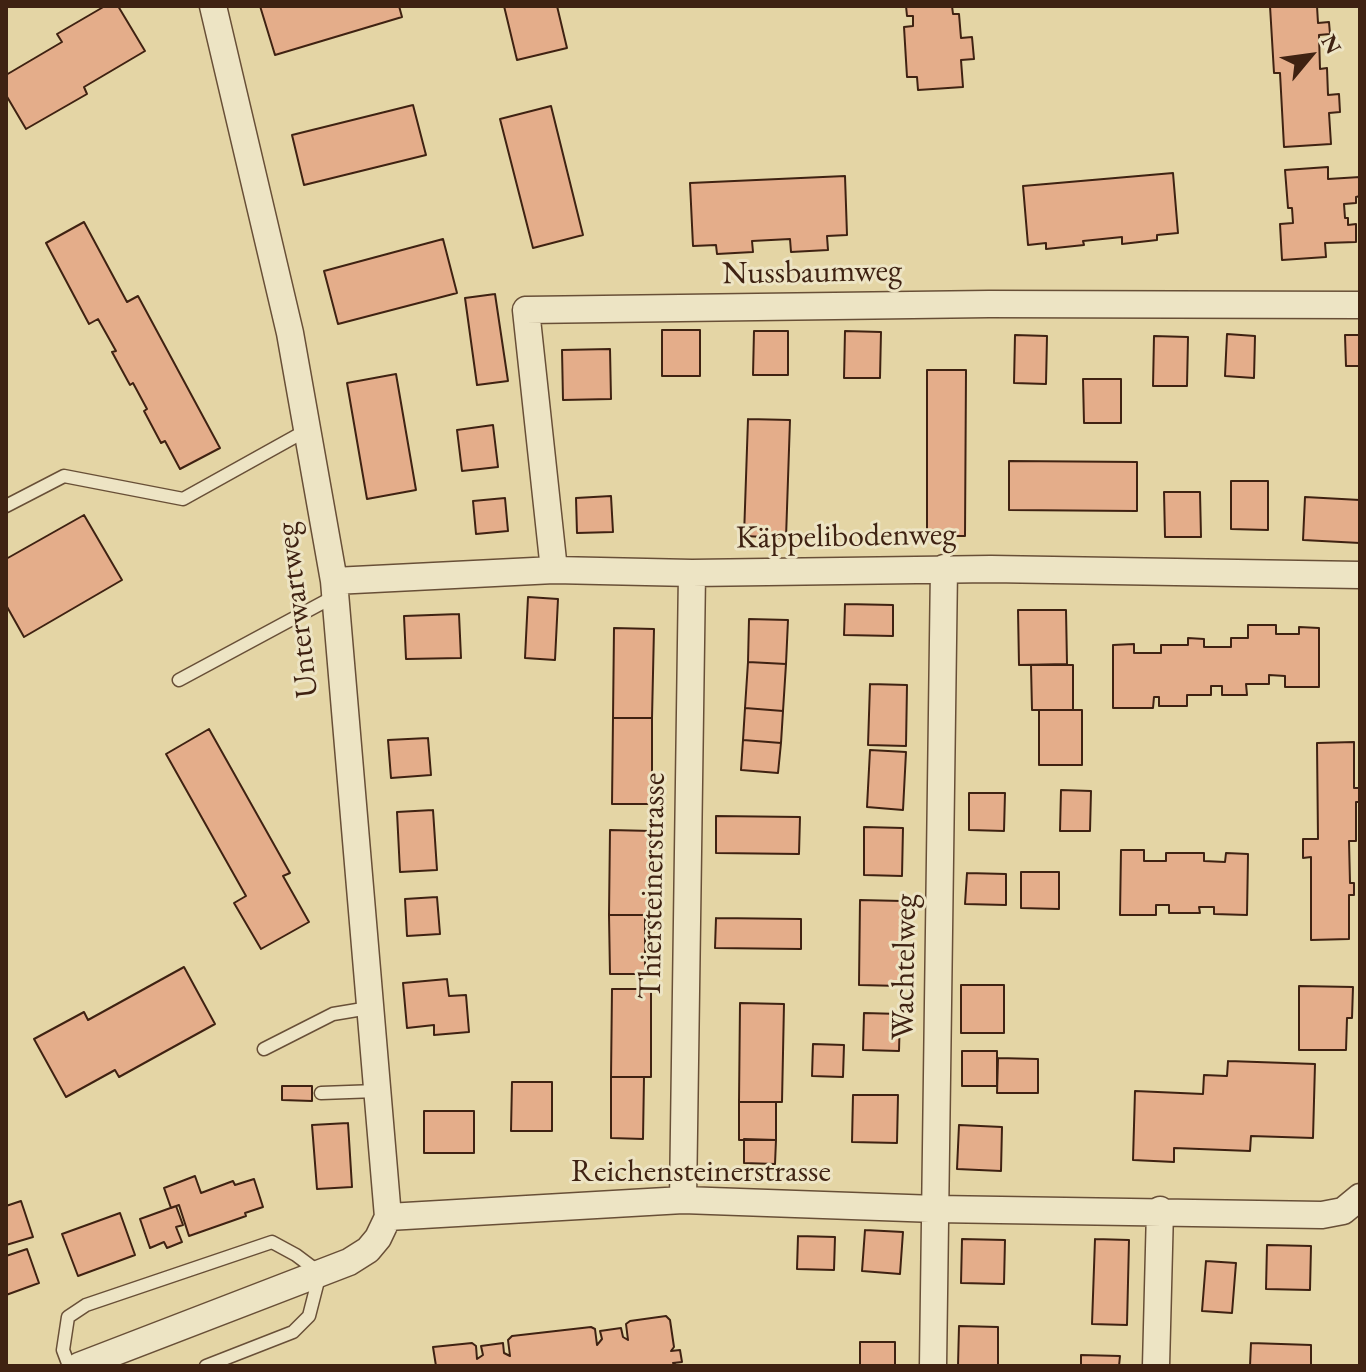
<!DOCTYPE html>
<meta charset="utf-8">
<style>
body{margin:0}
#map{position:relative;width:1366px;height:1372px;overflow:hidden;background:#e4d5a5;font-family:"EB Garamond",serif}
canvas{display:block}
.frame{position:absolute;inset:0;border:8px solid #3f2212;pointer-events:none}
.north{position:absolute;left:1270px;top:16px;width:80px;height:80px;-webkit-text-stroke:6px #ede4c4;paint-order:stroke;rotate:61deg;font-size:22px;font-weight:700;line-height:32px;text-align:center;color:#3f2212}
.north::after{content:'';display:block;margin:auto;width:28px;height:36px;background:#3f2212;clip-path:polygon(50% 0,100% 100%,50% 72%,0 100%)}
</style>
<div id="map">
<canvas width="1366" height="1372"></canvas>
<div class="frame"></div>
<div class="north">N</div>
</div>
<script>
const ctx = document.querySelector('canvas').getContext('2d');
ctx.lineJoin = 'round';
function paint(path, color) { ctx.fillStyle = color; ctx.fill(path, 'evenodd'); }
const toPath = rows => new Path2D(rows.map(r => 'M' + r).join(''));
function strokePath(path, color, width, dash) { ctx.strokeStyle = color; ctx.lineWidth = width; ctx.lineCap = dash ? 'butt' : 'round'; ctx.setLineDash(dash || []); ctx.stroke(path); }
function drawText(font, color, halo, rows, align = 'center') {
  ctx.font = font + ' "EB Garamond",serif'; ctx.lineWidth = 6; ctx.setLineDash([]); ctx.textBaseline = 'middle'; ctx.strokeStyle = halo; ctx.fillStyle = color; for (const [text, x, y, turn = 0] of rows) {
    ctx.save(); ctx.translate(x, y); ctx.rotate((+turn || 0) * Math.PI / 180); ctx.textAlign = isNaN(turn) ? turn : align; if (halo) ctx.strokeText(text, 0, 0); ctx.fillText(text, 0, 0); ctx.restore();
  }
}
const building = toPath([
 [105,6,118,6,145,51,84,87,87,94,26,129,6,95,6,75,62,42,57,34,105,6],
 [260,6,399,6,402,17,275,55,260,6],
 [504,6,557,6,567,48,517,60,504,6],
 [906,6,952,6,953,14,959,14,961,38,972,37,974,59,961,60,963,87,918,90,917,77,907,77,904,27,913,26,913,16,907,16,906,6],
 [1270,6,1317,6,1318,23,1329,22,1330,34,1319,35,1320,69,1327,68,1328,95,1339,94,1340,112,1329,113,1331,144,1284,147,1280,73,1274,73,1270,6],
 [413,105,426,155,304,185,292,135,413,105],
 [551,106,583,235,533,248,500,119,551,106],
 [1328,167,1328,179,1360,177,1360,196,1356,197,1356,203,1344,204,1345,218,1348,218,1348,225,1356,224,1356,242,1325,243,1326,257,1282,260,1280,224,1293,223,1292,208,1288,208,1285,170,1328,167],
 [1173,173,1178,233,1157,235,1157,240,1122,244,1122,237,1083,241,1084,245,1046,249,1046,243,1028,245,1023,186,1173,173],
 [845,176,847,235,827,236,828,250,791,252,790,239,752,241,753,252,717,254,716,245,693,246,690,183,845,176],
 [84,222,127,302,138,296,220,448,180,469,165,441,161,443,144,411,147,409,133,383,130,385,112,352,116,351,98,319,89,324,46,243,84,222],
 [443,239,457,293,338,324,324,271,443,239],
 [495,294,508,381,477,385,465,298,495,294],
 [662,330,700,330,700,376,662,376,662,330],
 [754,331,788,331,788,375,753,375,754,331],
 [845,331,881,332,880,378,844,378,845,331],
 [1227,334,1255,336,1254,378,1225,376,1227,334],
 [1015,335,1047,336,1046,384,1014,383,1015,335],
 [1345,335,1360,335,1360,366,1346,366,1345,335],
 [1154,336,1188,337,1187,386,1153,386,1154,336],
 [610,349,611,399,563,400,562,350,610,349],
 [927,370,966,370,965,536,927,536,927,370],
 [396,374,416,490,367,499,347,383,396,374],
 [1083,379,1121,379,1121,423,1084,423,1083,379],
 [748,419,790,420,786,538,744,536,748,419],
 [493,425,498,467,462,471,457,430,493,425],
 [1009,461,1137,462,1137,511,1009,510,1009,461],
 [1231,481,1268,481,1268,530,1231,529,1231,481],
 [1164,492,1200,492,1201,537,1165,537,1164,492],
 [611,496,613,532,577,533,576,498,611,496],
 [1305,497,1360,500,1360,543,1303,540,1305,497],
 [505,498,508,531,476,534,473,501,505,498],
 [84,515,122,580,24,637,6,605,6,559,84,515],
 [528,597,558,599,555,660,525,658,528,597],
 [845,604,893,605,893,636,844,635,845,604],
 [1018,610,1066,610,1067,664,1019,665,1018,610],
 [459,614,461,658,406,659,404,616,459,614],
 [749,619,788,620,786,664,748,662,749,619],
 [1248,625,1276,625,1276,634,1299,634,1299,627,1319,628,1319,687,1285,687,1285,676,1269,675,1269,684,1246,684,1247,695,1222,695,1222,686,1211,686,1211,695,1187,695,1187,706,1159,706,1159,697,1154,697,1153,708,1113,708,1113,645,1134,644,1134,653,1161,653,1161,645,1188,645,1188,638,1204,639,1204,647,1231,647,1231,638,1248,638,1248,625],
 [614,628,654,629,652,718,613,718,614,628],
 [748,662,786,664,783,711,745,708,748,662],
 [1031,665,1073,665,1073,710,1032,710,1031,665],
 [870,684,907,685,906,746,868,745,870,684],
 [745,708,783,711,781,743,743,740,745,708],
 [1039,710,1082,710,1082,765,1039,765,1039,710],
 [613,718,652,718,652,804,612,804,613,718],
 [209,729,290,873,283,876,309,922,261,949,234,903,246,896,166,754,209,729],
 [428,738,431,775,391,778,388,740,428,738],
 [743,740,781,743,778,773,741,770,743,740],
 [1354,742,1354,788,1360,788,1360,802,1356,802,1356,841,1349,841,1350,883,1354,883,1354,895,1349,895,1349,939,1311,940,1311,857,1303,858,1303,839,1318,839,1317,743,1354,742],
 [870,750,906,752,903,810,867,807,870,750],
 [1061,790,1091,791,1090,831,1060,831,1061,790],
 [969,793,1005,793,1004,831,969,830,969,793],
 [433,810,437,870,400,872,397,812,433,810],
 [716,816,800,817,799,854,716,853,716,816],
 [864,827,903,828,902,876,864,875,864,827],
 [610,830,652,831,652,915,609,915,610,830],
 [1121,850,1144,850,1144,861,1166,861,1166,853,1204,853,1204,861,1225,862,1226,853,1248,854,1247,915,1214,914,1214,907,1199,907,1200,913,1169,913,1169,905,1156,905,1156,915,1120,915,1121,850],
 [1021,872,1059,872,1059,909,1021,908,1021,872],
 [967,873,1006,874,1006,905,965,904,967,873],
 [437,897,440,934,407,936,405,899,437,897],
 [860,900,902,901,901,986,859,985,860,900],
 [609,915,645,915,645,974,610,974,609,915],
 [716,918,801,919,801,949,715,948,716,918],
 [184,967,215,1024,119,1077,115,1070,66,1097,34,1039,84,1012,88,1020,184,967],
 [447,979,449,996,466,995,469,1032,434,1035,434,1025,407,1028,403,983,447,979],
 [961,985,1004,985,1004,1033,961,1033,961,985],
 [1299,986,1353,987,1352,1018,1347,1018,1346,1050,1299,1050,1299,986],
 [612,989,651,989,651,1077,611,1077,612,989],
 [740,1003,784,1004,782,1102,739,1102,740,1003],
 [864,1013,900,1014,899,1051,863,1050,864,1013],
 [813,1044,844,1045,843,1077,812,1076,813,1044],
 [962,1051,997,1051,997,1086,962,1086,962,1051],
 [998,1058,1038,1059,1038,1093,997,1093,998,1058],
 [1228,1061,1315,1064,1313,1138,1251,1136,1250,1151,1174,1148,1174,1162,1133,1160,1135,1091,1203,1094,1204,1075,1227,1076,1228,1061],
 [611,1077,644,1077,643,1139,611,1138,611,1077],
 [512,1082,552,1082,552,1131,511,1131,512,1082],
 [282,1086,312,1086,312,1101,282,1100,282,1086],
 [853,1095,898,1095,897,1143,852,1142,853,1095],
 [739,1102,776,1102,776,1140,739,1140,739,1102],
 [424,1111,474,1111,474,1153,424,1153,424,1111],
 [348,1123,352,1187,317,1189,312,1125,348,1123],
 [959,1125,1002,1127,1001,1171,957,1169,959,1125],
 [744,1139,776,1140,775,1164,744,1163,744,1139],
 [195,1176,201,1193,233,1181,235,1185,254,1179,263,1207,245,1213,246,1216,189,1236,179,1205,171,1208,164,1188,195,1176],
 [21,1201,33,1237,6,1245,6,1206,21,1201],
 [176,1206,183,1225,176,1227,182,1242,167,1248,164,1242,150,1248,140,1219,176,1206],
 [120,1213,135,1255,78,1276,62,1234,120,1213],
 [865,1230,903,1232,900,1274,862,1271,865,1230],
 [798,1236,835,1237,834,1270,797,1269,798,1236],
 [962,1239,1005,1240,1004,1284,961,1283,962,1239],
 [1095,1239,1129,1240,1127,1325,1092,1324,1095,1239],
 [1267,1245,1311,1246,1310,1290,1266,1289,1267,1245],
 [27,1249,39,1283,6,1295,6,1256,27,1249],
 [1206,1261,1236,1263,1232,1313,1202,1311,1206,1261],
 [666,1316,670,1320,674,1347,671,1351,680,1350,682,1362,673,1363,677,1366,436,1366,433,1347,472,1343,476,1346,477,1359,483,1355,481,1346,503,1343,504,1353,510,1356,508,1340,512,1336,591,1327,595,1329,597,1345,602,1339,600,1331,621,1328,623,1337,628,1340,626,1324,630,1321,666,1316],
 [959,1326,998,1327,998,1366,958,1366,959,1326],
 [860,1342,895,1342,895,1366,860,1366,860,1342],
 [1251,1343,1311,1345,1311,1366,1250,1366,1251,1343],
 [1081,1355,1120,1356,1119,1366,1081,1366,1081,1355]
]);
const lane = toPath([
 [6,506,64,476,183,499,307,430],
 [179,680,335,596],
 [264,1049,333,1014,369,1008],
 [321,1093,377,1091],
 [69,1366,63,1350,68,1317,86,1305,272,1242,296,1255,320,1273,309,1316,293,1332,206,1366]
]);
const street = toPath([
 [213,6,290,333,334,581,388,1217],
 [554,570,526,310,989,304,1360,305],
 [334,581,554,570,692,573,991,569,1360,575],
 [683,1200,692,573],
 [79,1366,349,1262,368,1250,378,1238,388,1217,683,1200,936,1209,1322,1215,1343,1211,1360,1197],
 [933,1366,944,568],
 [1156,1366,1160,1210]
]);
const streetNames = [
 ["Nussbaumweg",812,273,-1],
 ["Käppelibodenweg",846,537,-1],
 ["Unterwartweg",298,610,-97],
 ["Thiersteinerstrasse",653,886,-89],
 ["Wachtelweg",905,967,-89],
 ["Reichensteinerstrasse",701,1172]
];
paint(building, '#e4ad8a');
strokePath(building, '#3f2212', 2);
strokePath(lane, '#684f37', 15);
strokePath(street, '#684f37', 29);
strokePath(lane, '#ede4c4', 12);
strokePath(street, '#ede4c4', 26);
drawText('32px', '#3f2212', '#ede4c4', streetNames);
</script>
